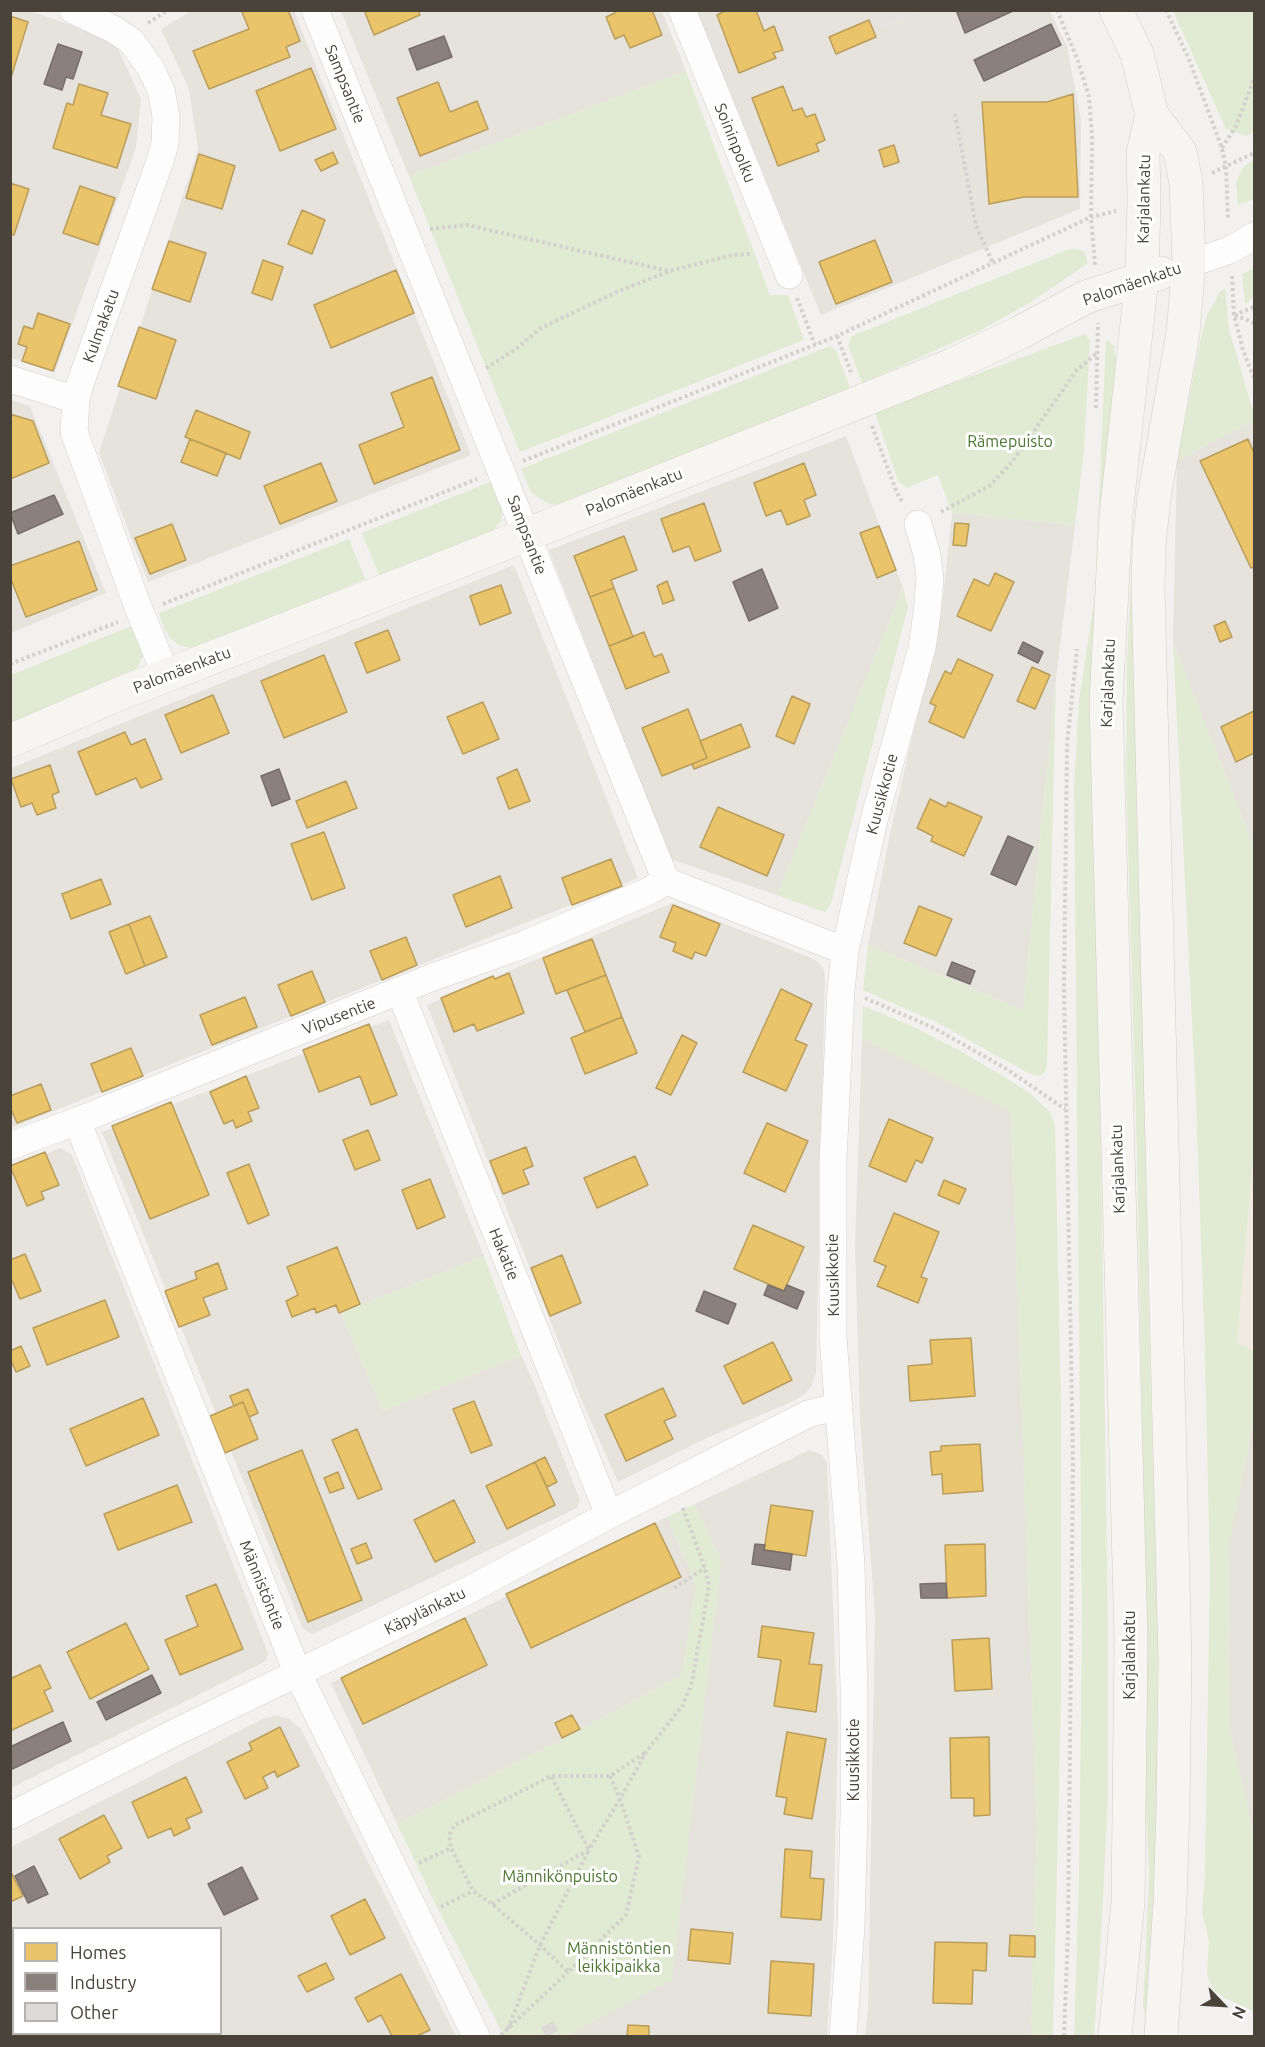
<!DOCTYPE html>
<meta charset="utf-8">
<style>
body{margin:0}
#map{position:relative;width:1265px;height:2047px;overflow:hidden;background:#f3f1ef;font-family:Ubuntu,sans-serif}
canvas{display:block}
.frame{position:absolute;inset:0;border:12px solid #49433a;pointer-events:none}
.legend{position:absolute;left:12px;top:1927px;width:210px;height:108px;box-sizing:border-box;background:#fff;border:2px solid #b6b4b0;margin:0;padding:8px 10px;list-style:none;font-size:18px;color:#49433a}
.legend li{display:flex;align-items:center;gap:12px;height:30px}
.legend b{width:30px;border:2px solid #b6b4b0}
.north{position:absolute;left:1193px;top:1975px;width:60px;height:60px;-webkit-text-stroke:4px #fff;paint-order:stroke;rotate:115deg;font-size:16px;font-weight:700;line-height:24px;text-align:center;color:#49433a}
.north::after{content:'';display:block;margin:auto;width:21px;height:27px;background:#49433a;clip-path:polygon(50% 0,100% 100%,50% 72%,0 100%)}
</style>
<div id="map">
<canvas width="1265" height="2047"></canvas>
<div class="frame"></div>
<ul class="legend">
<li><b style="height:16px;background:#e9c46a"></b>Homes</li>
<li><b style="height:16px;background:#8a817c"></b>Industry</li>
<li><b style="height:16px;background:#dddad7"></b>Other</li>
</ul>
<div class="north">N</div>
</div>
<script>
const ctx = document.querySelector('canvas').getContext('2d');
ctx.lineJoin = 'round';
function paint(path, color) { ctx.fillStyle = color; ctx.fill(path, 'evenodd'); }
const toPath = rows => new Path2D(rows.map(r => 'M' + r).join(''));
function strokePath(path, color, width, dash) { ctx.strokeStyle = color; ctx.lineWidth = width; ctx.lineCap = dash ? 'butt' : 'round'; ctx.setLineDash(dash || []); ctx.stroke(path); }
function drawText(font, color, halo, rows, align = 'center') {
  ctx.font = font + ' Ubuntu,sans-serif'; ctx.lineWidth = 6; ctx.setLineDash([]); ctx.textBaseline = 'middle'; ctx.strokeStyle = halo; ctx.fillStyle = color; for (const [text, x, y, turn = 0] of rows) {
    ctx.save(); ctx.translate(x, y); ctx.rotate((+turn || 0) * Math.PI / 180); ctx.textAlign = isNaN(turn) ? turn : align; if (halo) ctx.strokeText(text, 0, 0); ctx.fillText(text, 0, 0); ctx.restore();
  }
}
const residential = toPath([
 [27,10,114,40,141,99,136,148,55,372,11,358,10,11],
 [191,11,294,11,471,455,148,582,99,453,198,149,189,89,161,29],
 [341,11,662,11,686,71,409,176],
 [697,11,876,11,882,27,923,11,1050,11,1067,46,1081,120,1080,209,821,315],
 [11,400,30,406,106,593,11,633],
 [1254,421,1254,847,1173,642,1177,461,1246,424],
 [846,436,903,588,777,895,670,859,549,550],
 [952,513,1075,525,1056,678,1023,1010,868,945,890,834,942,606],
 [514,565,638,878,11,1128,11,768],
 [672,903,809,957,818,962,823,968,825,976,816,1373,812,1385,806,1393,796,1400,709,1437,618,1482,581,1399,427,1005],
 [389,1020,484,1256,341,1313,383,1411,521,1355,533,1381,580,1500,577,1508,313,1634,303,1629,102,1132],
 [862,1038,1011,1111,1037,1828,1031,2036,865,2036,868,2011,875,1615,860,1418,855,1245],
 [60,1148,72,1155,268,1653,266,1661,11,1788,11,1168],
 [1254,1418,1254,1836,1229,1726,1228,1547],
 [810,1450,822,1455,827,1463,838,1727,833,1940,827,2036,566,2036,672,1979,721,1561,695,1504],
 [667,1517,696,1585,682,1675,559,1741,397,1824,331,1683],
 [276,1715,289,1719,301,1729,456,2036,19,2036,18,2034,220,2034,220,1928,14,1928,13,2025,11,2019,11,1847,263,1719]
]);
const commercial = toPath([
 [1254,1148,1254,1351,1237,1343]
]);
const green = toPath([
 [1173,11,1254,11,1254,131,1247,136,1226,129],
 [686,71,770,295,788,295,804,340,520,452,409,176],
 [1254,160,1254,199,1238,205,1236,183,1243,167],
 [1070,249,1075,249,1084,251,1088,263,1031,302,979,331,862,383,848,345,852,336],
 [1254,268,1254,297,1245,304,1242,274],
 [1225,288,1229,330,1254,414,1254,421,1246,424,1177,461,1201,337,1207,315,1220,292],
 [1085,334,1090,340,1084,451,1075,525,952,513,938,475,907,488,898,481,875,412],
 [1106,339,1114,346,1116,362,1092,680,1091,750,1100,1101,1108,1629,1108,1798,1101,1936,1094,2036,1074,2036,1079,1875,1082,1628,1074,787,1079,700,1095,596],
 [830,346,836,350,849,385,849,389,567,503,553,505,540,499,531,492,521,469],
 [493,481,503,507,501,521,491,533,379,575,362,533],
 [349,539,365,579,205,645,190,648,179,645,171,639,164,629,159,613],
 [1131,581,1135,581,1149,1324,1158,1638,1157,1875,1146,2017,1143,2007,1149,1875,1146,1812,1146,1639,1137,1154,1126,776,1127,660],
 [903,588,908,607,831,903,825,912,777,895],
 [134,625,141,644,143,656,137,668,123,680,11,724,11,675],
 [1173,642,1254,847,1254,1148,1237,1343,1254,1351,1254,1418,1228,1547,1229,1726,1254,1836,1254,2012,1225,1998,1213,1990,1207,1974,1209,1940,1202,1913,1205,1873,1210,1571,1205,1355,1196,1100],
 [1056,678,1047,1064,1045,1072,1040,1076,1028,1073,938,1023,863,990,868,945,1023,1010],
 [863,1006,914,1027,962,1052,1011,1081,1028,1092,1049,1111,1055,1125,1061,1405,1061,1699,1053,2036,1031,2036,1037,1828,1011,1112,862,1038],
 [484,1256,521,1355,383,1411,341,1313],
 [695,1504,721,1561,672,1980,566,2036,504,2036,435,1903,397,1824,559,1741,682,1675,696,1585,667,1517]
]);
const parking = toPath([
 [876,11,923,11,882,27]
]);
const homes = toPath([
 [241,10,288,10,300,41,286,47,290,57,209,89,193,51,249,29,241,10],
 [364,10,418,10,420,15,374,35,364,10],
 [614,10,652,10,662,35,630,48,624,35,615,39,606,17,615,13,614,10],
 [727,10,756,10,764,31,774,26,783,50,773,53,776,58,739,73,717,15,727,10],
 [10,16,28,22,10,81,10,16],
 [869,20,876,37,836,54,829,37,869,20],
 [311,68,336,129,280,151,256,91,311,68],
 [438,82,450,112,477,101,488,129,420,156,397,98,438,82],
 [79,84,108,93,101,115,131,124,117,168,53,148,67,103,73,105,79,84],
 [783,86,793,111,802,108,806,117,815,114,825,140,816,144,819,151,778,166,752,98,783,86],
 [1073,94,1078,197,1024,197,989,204,982,102,1047,102,1073,94],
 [894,145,899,162,884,167,879,150,894,145],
 [333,152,338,163,321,171,315,160,333,152],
 [199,154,235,166,222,209,186,198,199,154],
 [10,183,29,189,14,235,10,234,10,183],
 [80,186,115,198,98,245,63,233,80,186],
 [302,210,325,220,312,254,288,244,302,210],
 [875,240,892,282,836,304,819,262,875,240],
 [169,241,206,253,190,302,152,289,169,241],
 [263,260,283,267,272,300,252,293,263,260],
 [396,270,414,313,331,348,314,305,396,270],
 [38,313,70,324,53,371,22,361,27,347,18,344,24,326,33,329,38,313],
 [139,327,176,340,156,399,118,386,139,327],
 [432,377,460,450,374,484,359,445,404,427,391,393,432,377],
 [196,410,250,432,240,459,185,437,196,410],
 [10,414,33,421,49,463,10,479,10,414],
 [190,439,226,453,217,476,181,462,190,439],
 [1248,439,1254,453,1254,567,1251,568,1200,461,1248,439],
 [321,463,337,501,280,524,264,486,321,463],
 [804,463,816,495,804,500,810,516,787,525,781,510,766,516,754,483,804,463],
 [704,503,721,551,695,561,689,546,673,552,661,519,704,503],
 [955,523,969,524,966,546,953,545,955,523],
 [172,524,186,560,150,574,135,538,172,524],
 [879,526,896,570,877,578,860,533,879,526],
 [624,536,637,570,611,580,614,588,590,597,574,556,624,536],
 [79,541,97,590,26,617,10,577,10,566,79,541],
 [995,573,1014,582,991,631,957,616,974,579,989,586,995,573],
 [667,581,674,600,663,604,657,586,667,581],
 [501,585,511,613,480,625,470,596,501,585],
 [614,588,633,637,609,646,590,597,614,588],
 [1225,621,1232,637,1220,642,1214,626,1225,621],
 [388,630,400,660,367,673,355,643,388,630],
 [644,632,654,657,662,654,669,672,626,689,609,646,644,632],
 [324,655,347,712,284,738,261,681,324,655],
 [958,659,993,675,964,738,929,722,936,706,930,703,945,671,951,674,958,659],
 [1032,667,1050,675,1035,709,1017,701,1032,667],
 [213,695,229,733,181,753,165,715,213,695],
 [792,696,810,704,794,744,776,736,792,696],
 [483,702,499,739,463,754,447,717,483,702],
 [688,709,707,758,662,776,642,728,688,709],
 [1254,711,1254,753,1236,762,1221,727,1254,711],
 [741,724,750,747,694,769,692,764,707,758,700,741,741,724],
 [125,732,131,745,145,739,162,779,141,788,136,778,96,795,78,752,125,732],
 [50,765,59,792,52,795,56,808,37,815,32,803,21,807,11,779,50,765],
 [517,769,530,801,509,809,497,778,517,769],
 [346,781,357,808,307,828,296,801,346,781],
 [930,799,946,807,948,802,982,817,964,856,931,841,933,836,917,828,930,799],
 [718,807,784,835,767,876,700,847,718,807],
 [324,832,345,888,312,900,291,844,324,832],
 [611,859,622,886,572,905,562,878,611,859],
 [500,876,512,908,466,927,453,895,500,876],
 [101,879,111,904,71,919,62,894,101,879],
 [673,905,720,924,706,956,695,952,692,959,673,951,676,943,660,937,673,905],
 [919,906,952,919,936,956,904,943,919,906],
 [150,916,167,957,145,966,129,924,150,916],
 [129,924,145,966,126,974,109,932,129,924],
 [406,937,417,965,382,980,370,951,406,937],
 [592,939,606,975,556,994,543,958,592,939],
 [312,971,325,1002,291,1016,278,985,312,971],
 [509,973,524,1013,477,1031,474,1024,454,1032,441,998,493,976,495,979,509,973],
 [606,975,622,1017,585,1032,567,990,606,975],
 [781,989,812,1004,795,1040,807,1045,786,1091,743,1072,781,989],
 [245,997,257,1027,212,1045,200,1015,245,997],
 [622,1017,637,1053,585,1074,571,1038,622,1017],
 [369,1024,397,1095,371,1105,360,1076,319,1092,303,1050,369,1024],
 [682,1035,697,1043,671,1095,656,1088,682,1035],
 [131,1048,143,1076,102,1092,91,1064,131,1048],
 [246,1076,259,1108,248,1112,252,1121,236,1128,233,1120,224,1124,210,1092,246,1076],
 [41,1084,51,1110,17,1123,10,1107,10,1096,41,1084],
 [171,1102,209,1195,150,1219,112,1126,171,1102],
 [889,1119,933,1138,922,1163,916,1160,906,1182,869,1166,889,1119],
 [767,1123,808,1141,785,1192,744,1173,767,1123],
 [368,1130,380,1160,355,1170,343,1140,368,1130],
 [526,1147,533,1166,523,1170,529,1184,503,1194,490,1161,526,1147],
 [45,1152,59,1185,41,1192,44,1199,27,1206,10,1166,45,1152],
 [635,1156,648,1185,597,1208,584,1178,635,1156],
 [249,1164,269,1215,248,1224,227,1173,249,1164],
 [430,1179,445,1217,417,1229,402,1190,430,1179],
 [944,1180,966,1189,959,1204,938,1195,944,1180],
 [894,1213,939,1232,921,1277,927,1279,918,1303,877,1286,886,1266,874,1261,894,1213],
 [753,1225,804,1247,784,1291,734,1269,753,1225],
 [337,1247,360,1304,339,1313,336,1305,316,1313,315,1308,292,1317,286,1301,298,1295,287,1267,337,1247],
 [25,1254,41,1291,20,1299,10,1276,10,1260,25,1254],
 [562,1255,581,1303,550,1316,531,1268,562,1255],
 [218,1263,227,1289,203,1298,210,1315,179,1327,165,1291,197,1279,195,1272,218,1263],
 [105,1300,119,1337,47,1365,33,1328,105,1300],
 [971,1338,975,1396,910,1401,908,1366,932,1364,930,1340,971,1338],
 [773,1342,792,1380,743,1404,724,1366,773,1342],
 [21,1346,30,1366,16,1372,10,1358,10,1351,21,1346],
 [663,1388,676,1416,664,1421,673,1439,626,1461,605,1415,663,1388],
 [248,1389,258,1413,249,1417,243,1402,234,1406,230,1396,248,1389],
 [143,1398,159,1435,86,1466,70,1429,143,1398],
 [474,1401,492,1445,471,1453,453,1409,474,1401],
 [243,1402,258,1439,225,1453,210,1416,243,1402],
 [357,1429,382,1489,358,1499,332,1440,357,1429],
 [980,1444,983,1491,943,1494,942,1474,932,1475,930,1452,941,1451,941,1446,980,1444],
 [302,1450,362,1600,308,1622,248,1472,302,1450],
 [545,1457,557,1482,547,1487,535,1462,545,1457],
 [535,1462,555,1505,507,1529,486,1486,535,1462],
 [338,1472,344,1488,330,1493,324,1478,338,1472],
 [177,1485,192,1522,118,1550,104,1514,177,1485],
 [454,1500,475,1542,435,1562,414,1520,454,1500],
 [771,1505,813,1511,806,1556,764,1550,771,1505],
 [655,1523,681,1577,531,1648,506,1594,655,1523],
 [366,1543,372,1558,357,1564,351,1549,366,1543],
 [985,1544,986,1596,947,1598,945,1545,985,1544],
 [216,1584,243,1649,180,1675,165,1640,198,1626,186,1596,216,1584],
 [465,1618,487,1665,363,1724,341,1678,465,1618],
 [126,1623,149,1669,90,1699,67,1652,126,1623],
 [762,1626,814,1633,809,1664,822,1665,816,1712,774,1706,781,1660,758,1657,762,1626],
 [989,1638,992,1689,955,1691,952,1640,989,1638],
 [40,1665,51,1688,44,1691,53,1711,10,1731,10,1679,40,1665],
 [572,1715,580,1729,562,1738,555,1723,572,1715],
 [280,1727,299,1766,277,1777,275,1771,263,1777,268,1788,245,1799,227,1762,252,1750,249,1743,280,1727],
 [787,1732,826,1739,812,1819,784,1814,787,1798,776,1796,787,1732],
 [989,1737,990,1815,974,1816,974,1798,951,1798,950,1738,989,1737],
 [186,1777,202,1812,186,1819,190,1828,174,1836,171,1828,148,1838,132,1802,186,1777],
 [104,1815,122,1848,107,1856,110,1862,80,1879,59,1839,104,1815],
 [785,1849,812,1851,810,1878,824,1879,821,1920,781,1917,785,1849],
 [10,1870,23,1896,10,1902,10,1870],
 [365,1899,385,1938,350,1955,331,1916,365,1899],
 [691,1929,733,1933,730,1964,688,1960,691,1929],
 [1010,1935,1035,1936,1035,1957,1009,1956,1010,1935],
 [935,1942,987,1943,986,1971,973,1970,972,2004,933,2003,935,1942],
 [771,1961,814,1964,811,2016,768,2013,771,1961],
 [326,1963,334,1979,307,1992,298,1976,326,1963],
 [401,1974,430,2030,417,2036,392,2036,381,2015,368,2022,355,1998,401,1974],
 [628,2025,649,2026,649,2036,627,2036,628,2025],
 [42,2034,93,2034,94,2036,39,2036,42,2034]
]);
const industry = toPath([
 [956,10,1015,10,965,33,956,10],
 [1051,24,1061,45,984,81,974,60,1051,24],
 [444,36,452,57,417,70,409,49,444,36],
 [58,44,82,52,73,79,66,77,62,90,44,84,58,44],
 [54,495,63,514,18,534,10,513,54,495],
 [762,569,778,608,749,621,733,582,762,569],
 [1023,642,1043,652,1038,663,1018,653,1023,642],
 [279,769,290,799,272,806,261,776,279,769],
 [1008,836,1033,847,1016,885,991,874,1008,836],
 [952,962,975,971,970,984,947,975,952,962],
 [768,1285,784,1291,787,1285,804,1292,797,1309,764,1295,768,1285],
 [704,1291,736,1304,728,1324,696,1311,704,1291],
 [755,1544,765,1545,764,1550,792,1554,790,1570,752,1564,755,1544],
 [946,1583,947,1598,921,1598,920,1584,946,1583],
 [152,1675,161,1693,106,1720,97,1702,152,1675],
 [63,1722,71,1741,10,1770,10,1747,63,1722],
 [34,1866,48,1894,28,1903,15,1876,34,1866],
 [242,1867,258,1899,224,1915,208,1884,242,1867]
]);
const building = toPath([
 [553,2022,557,2030,546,2036,542,2028,553,2022]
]);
const path = toPath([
 [1057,10,1078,61,1089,97,1092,136,1091,217,1095,265],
 [1166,10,1188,57,1222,148,1226,167,1228,220],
 [148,23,168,10],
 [955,114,976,226,993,263],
 [1222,148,1236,126,1254,79],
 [1212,173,1254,153],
 [430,229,467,225,669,271],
 [1232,276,1234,315,1243,350,1254,378],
 [797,298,815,345],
 [1234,315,1254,307],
 [1235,315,1254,323],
 [837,336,852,375],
 [486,368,516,349,541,328,619,291,670,271,732,255,751,254],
 [1096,408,1098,323],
 [872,426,897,493,903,503],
 [523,461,837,336,1091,217,1116,211],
 [941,512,989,486,1013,461,1076,371,1097,353],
 [163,604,477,479],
 [10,664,118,622],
 [865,998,934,1028,1005,1068,1065,1109],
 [674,1588,705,1568],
 [610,1776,620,1799,639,1857,626,1915,568,1972,540,1945,492,1904,473,1891,451,1848,449,1835,455,1825,551,1776,610,1776,646,1752],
 [419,1863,451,1848],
 [492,1904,589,1850,620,1799,646,1752,683,1705,692,1682,709,1586,705,1568,682,1506],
 [441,1907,473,1891],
 [508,2029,540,1945,589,1850,551,1776],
 [501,2035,568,1972],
 [1064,2036,1068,1933,1073,1461,1064,987,1067,745,1077,649]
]);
const street = toPath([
 [73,10,113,29,131,41,150,67,161,90,166,116,165,144,159,164,80,384,76,400,74,432,138,607,166,675],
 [315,10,666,881,845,951],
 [682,10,789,275],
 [1189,264,1230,250,1254,236],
 [10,379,76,400],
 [400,992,609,1515],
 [77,1121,298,1674,476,2036],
 [10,1146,77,1121,433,977,523,945,649,891,666,881],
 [10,1816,178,1731,467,1591,609,1515,808,1414,839,1406],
 [843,2036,851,1926,854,1815,854,1688,851,1564,833,1338,833,1160,841,990,845,951,874,820,922,648,927,613,930,578,927,555,918,524]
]);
const secondary = toPath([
 [1116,10,1137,54,1152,115,1180,152,1186,183,1189,264,1183,333,1154,498,1149,545,1148,588,1175,1661,1173,1807,1170,1903,1161,2036],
 [10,741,121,693,448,566,952,365,1019,333,1086,297,1161,273],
 [1115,2036,1128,1902,1131,1639,1106,702,1116,515,1142,278,1144,199,1143,153,1152,115]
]);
const streetNames = [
 ["Sampsantie",345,84,68],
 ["Soininpolku",735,143,68],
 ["Karjalankatu",1144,199,-89],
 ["Palomäenkatu",1132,284,-19],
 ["Kulmakatu",101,326,-70],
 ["Palomäenkatu",634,492,-22],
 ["Sampsantie",527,535,69],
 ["Palomäenkatu",182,670,-21],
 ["Karjalankatu",1108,683,-88],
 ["Kuusikkotie",882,794,-75],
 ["Vipusentie",339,1016,-21],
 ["Karjalankatu",1118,1169,-92],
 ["Hakatie",504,1254,68],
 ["Kuusikkotie",833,1275,-91],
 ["Männistöntie",262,1585,68],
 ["Käpylänkatu",425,1611,-26],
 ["Karjalankatu",1130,1655,-90],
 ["Kuusikkotie",854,1760,-90]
];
const parkNames = [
 ["Rämepuisto",1010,442],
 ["Männikönpuisto",560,1877],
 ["Männistöntien",619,1949],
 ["leikkipaikka",619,1967]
];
paint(residential, '#e6e3dd');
paint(commercial, '#f1eae0');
paint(green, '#e1ead2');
paint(parking, '#e5e2e0');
paint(homes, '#e9c46a');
strokePath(homes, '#b99d5c', 1.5);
paint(industry, '#8a817c');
strokePath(industry, '#766e68', 1.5);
paint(building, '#dddad7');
strokePath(building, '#dbd8d5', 1.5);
strokePath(street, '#d1cfcc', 28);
strokePath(secondary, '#d2cec6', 34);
strokePath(path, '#d3d1cd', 4, [3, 3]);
strokePath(street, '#fdfdfd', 27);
strokePath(secondary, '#f7f5f2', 33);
drawText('16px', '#49433a', '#fff', streetNames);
drawText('16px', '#4c7632', '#fff', parkNames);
</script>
